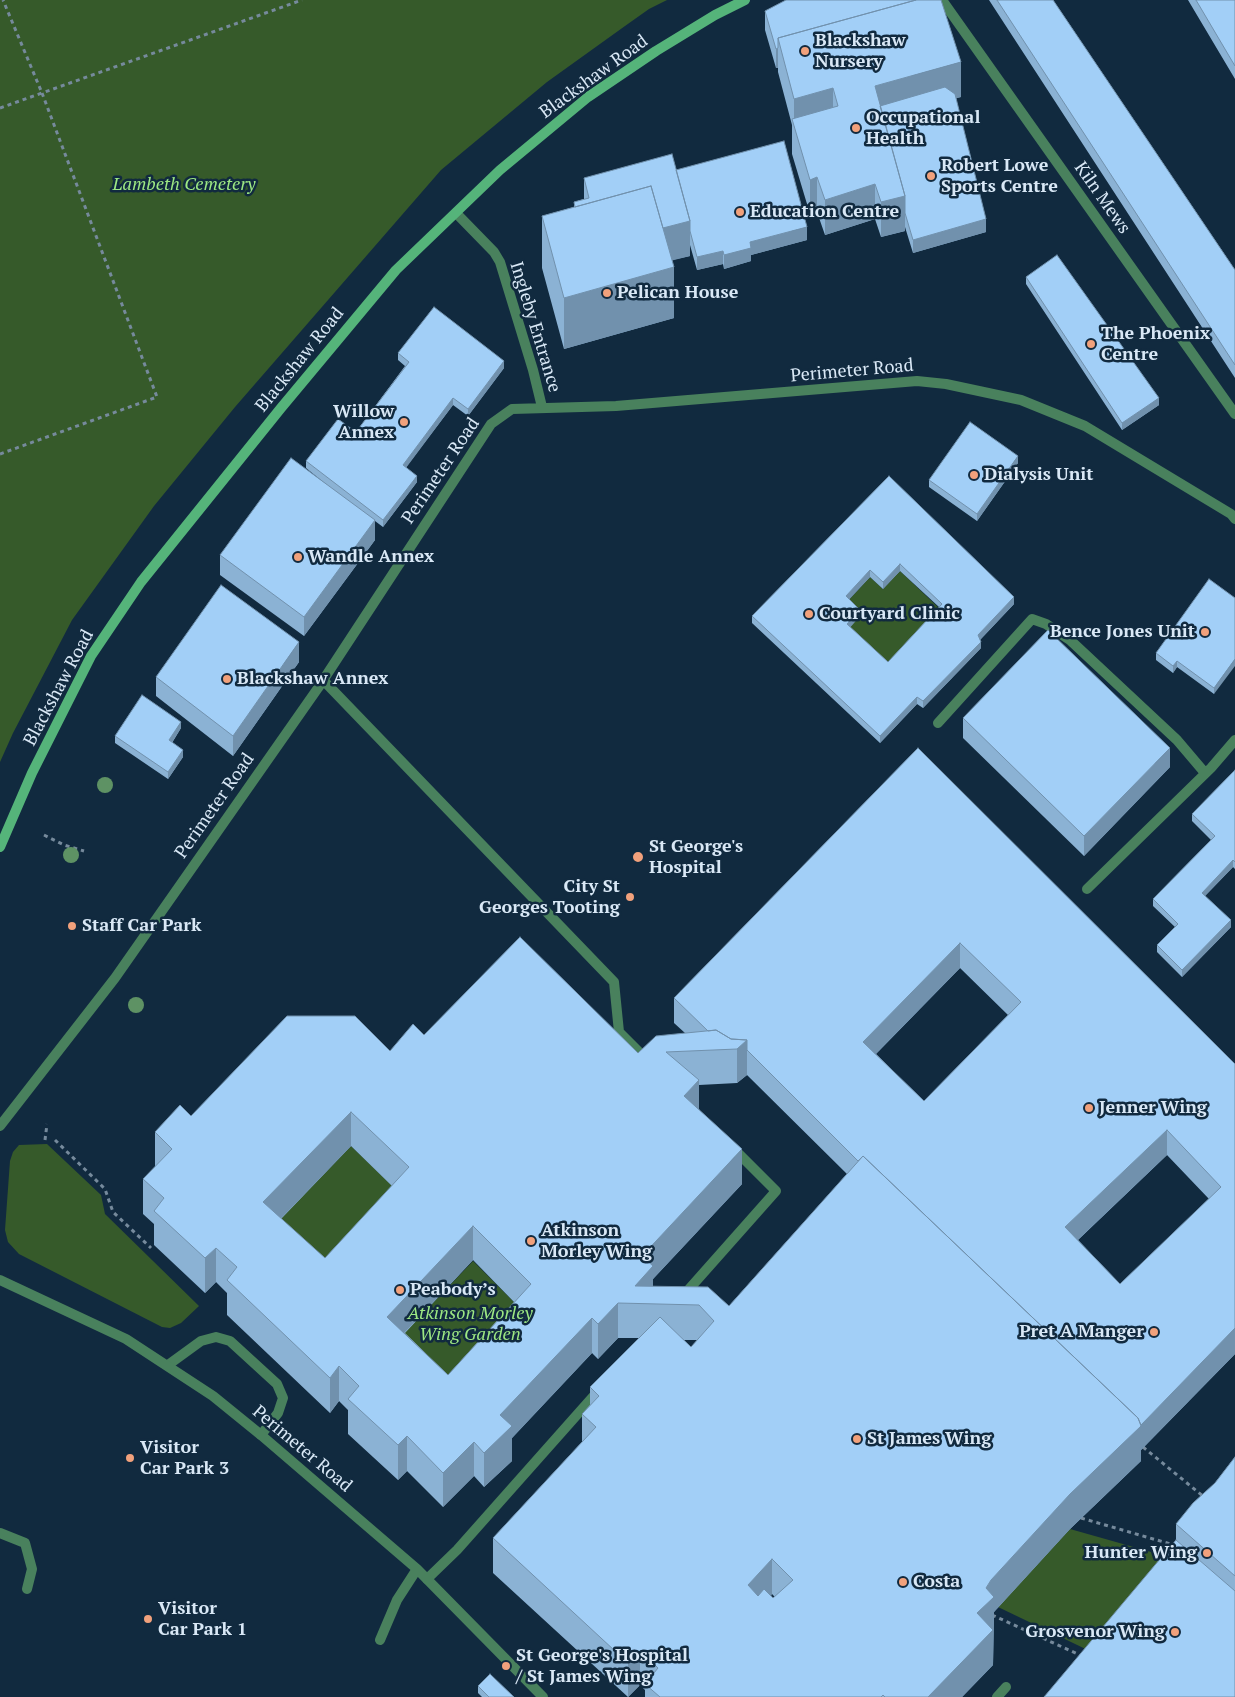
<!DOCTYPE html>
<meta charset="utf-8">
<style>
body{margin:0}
canvas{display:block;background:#112a3f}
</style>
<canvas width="1235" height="1697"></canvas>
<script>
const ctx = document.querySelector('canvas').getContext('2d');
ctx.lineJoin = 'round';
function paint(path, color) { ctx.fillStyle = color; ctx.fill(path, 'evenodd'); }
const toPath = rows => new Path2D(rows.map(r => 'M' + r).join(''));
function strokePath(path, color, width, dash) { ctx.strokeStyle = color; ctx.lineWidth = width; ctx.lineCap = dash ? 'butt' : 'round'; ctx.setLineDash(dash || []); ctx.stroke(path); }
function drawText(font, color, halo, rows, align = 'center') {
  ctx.font = font + ' "PT Serif",serif'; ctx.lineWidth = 5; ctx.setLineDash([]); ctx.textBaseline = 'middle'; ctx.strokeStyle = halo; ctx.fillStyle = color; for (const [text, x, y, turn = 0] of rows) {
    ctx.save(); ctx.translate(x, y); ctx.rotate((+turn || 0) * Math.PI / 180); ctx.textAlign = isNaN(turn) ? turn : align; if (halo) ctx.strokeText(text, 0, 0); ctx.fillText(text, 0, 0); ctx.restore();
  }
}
const green = toPath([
 [0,0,667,0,649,9,625,26,547,82,441,170,235,407,154,506,72,620,13,733,0,762],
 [900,571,942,611,888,669,847,631,846,603,870,577,883,589],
 [47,1144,101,1195,105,1214,199,1306,181,1323,170,1328,162,1327,19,1254,8,1242,5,1230,10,1161,13,1152,19,1145],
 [351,1146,409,1202,325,1293,263,1237],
 [473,1261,531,1319,448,1409,387,1351],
 [1070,1529,1176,1559,1096,1654,998,1607]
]);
const path = toPath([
 [0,108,42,93,3,0],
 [0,454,157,397,42,93,302,0],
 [44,835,64,845,84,851],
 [45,1140,47,1124],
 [55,1140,105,1189,113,1212,151,1248],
 [1143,1447,1204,1497],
 [1081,1518,1174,1545],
 [992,1615,1082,1656]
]);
const lane = toPath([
 [323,680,614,982,619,1032,649,1062],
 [938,723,1032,619,1046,624,1070,640,1177,740,1205,773],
 [1087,889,1211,768,1235,740],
 [682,1297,776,1191,732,1147],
 [168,1365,201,1341,216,1337,230,1341,277,1384,283,1398,278,1413,261,1435],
 [427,1579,457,1550,599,1390],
 [997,1697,1006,1687]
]);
const street = toPath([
 [942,0,1235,414],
 [456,213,494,252,500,262,533,370,542,407],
 [0,1126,115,978,318,688,491,424,512,409,616,406,917,381,946,384,1021,400,1085,426,1231,514,1235,519],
 [0,1280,126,1339,213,1396,261,1435,417,1569,543,1697],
 [0,1533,25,1543,32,1569,27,1589],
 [380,1640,397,1600,417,1569]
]);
const secondary = toPath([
 [0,847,32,773,91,656,141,582,281,408,396,270,500,170,588,97,656,51,715,15,745,0]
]);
const trees = [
 [105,785],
 [71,855],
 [136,1005]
];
const wall = toPath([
 [989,0,1053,0,1235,270,1235,378],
 [1188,0,1235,0,1235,79],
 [765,11,961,97,956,98,986,232,913,253,905,227,905,231,881,237,875,219,825,235,817,212,810,214,792,154,792,125,778,72,778,68,776,68,765,30],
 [676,170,807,240,751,255,751,261,724,269,723,264,697,270,690,245,690,256,672,260,674,318,564,349,542,268,542,216,574,207,574,202,584,199,584,178],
 [1026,277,1159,405,1122,430,1026,284],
 [398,353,504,368,468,416,453,405,406,467,417,482,383,527,375,521,375,540,304,636,220,575,220,555,327,485,306,468,306,461,356,432,405,366,398,360],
 [1018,463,977,521,929,487,929,480],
 [889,476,1014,604,980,640,981,648,923,708,917,704,880,743,752,623,752,616],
 [900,571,939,607,888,662,850,627,860,616,849,599,870,577,883,589],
 [1235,598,1214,694,1177,667,1173,673,1156,660,1156,653],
 [299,662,233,756,156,696,156,677],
 [963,718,1170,767,1084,856,963,738],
 [181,728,172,743,183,757,168,779,115,743,115,736],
 [918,748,1235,1064,1235,1354,1141,1450,1141,1461,1070,1529,994,1612,993,1665,962,1697,645,1697,645,1690,640,1685,628,1697,493,1573,493,1538,582,1442,582,1414,590,1405,590,1387,639,1338,618,1338,598,1359,592,1353,512,1438,512,1461,484,1487,474,1476,443,1507,407,1471,398,1480,348,1434,348,1410,339,1401,330,1413,227,1315,227,1293,216,1282,205,1293,154,1245,154,1224,143,1214,143,1179,155,1167,155,1132,191,1116,390,1051,424,1035,638,1053,685,1033,674,1023,674,998],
 [960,968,1008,1015,924,1101,876,1054],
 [747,1075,847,1174,729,1306,653,1287,653,1279,742,1184,699,1109,699,1085,737,1083],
 [351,1146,392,1186,325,1258,281,1219],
 [1167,1155,1209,1199,1120,1284,1078,1240],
 [473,1260,514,1302,448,1375,405,1333],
 [683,1340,698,1340,691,1347],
 [772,1594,775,1597,773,1598,771,1595],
 [1235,770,1235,869,1233,867,1205,896,1231,927,1182,977,1157,952,1157,945,1175,927,1153,906,1153,899,1211,840,1192,821,1192,814],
 [1235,1457,1235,1697,1176,1540,1176,1524,1215,1483],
 [478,1686,514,1697,482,1697,478,1693]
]);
const shadedWall = toPath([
 [778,48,778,68,776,68,776,49],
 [961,62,961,97,878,120,875,86],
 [833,88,833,123,794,127,794,99],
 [817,177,817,212,810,214,810,180],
 [875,184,875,219,825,235,825,200],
 [905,196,905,231,881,237,881,202],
 [986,219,986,232,913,253,913,240],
 [690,221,690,256,658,264,658,229],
 [807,227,807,240,751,255,751,261,724,269,724,255,750,242],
 [723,251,723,264,697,270,697,257],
 [674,267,674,318,564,349,564,298],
 [504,361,504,368,468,416,468,409],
 [453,398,453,405,403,472,403,465],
 [1159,398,1159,405,1122,430,1122,423],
 [1018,456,1018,463,977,521,977,514],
 [417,476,417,482,383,527,383,520],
 [375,520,375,540,304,636,304,617],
 [900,564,900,571,883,589,883,582],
 [870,570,870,577,846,603,846,596],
 [1014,597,1014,604,978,642,978,635],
 [860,610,860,616,847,631,847,624],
 [299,642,299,662,233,756,233,736],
 [981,642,981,648,923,708,923,701],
 [1235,659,1235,666,1214,694,1214,688],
 [1177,661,1177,667,1173,673,1173,666],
 [917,697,917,704,880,743,880,736],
 [181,722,181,728,169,747,169,740],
 [1170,748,1170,767,1084,856,1084,836],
 [183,750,183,757,168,779,168,772],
 [1233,860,1233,867,1202,899,1202,893],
 [1231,920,1231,927,1182,977,1182,970],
 [960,943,960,968,863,1067,863,1042],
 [747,1040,747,1075,737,1083,737,1049],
 [699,1080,699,1115,684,1096],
 [351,1112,351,1146,263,1237,263,1202],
 [1167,1130,1167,1155,1065,1252,1065,1227],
 [742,1149,742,1184,653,1279,653,1301,635,1286,642,1256],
 [473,1226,473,1260,387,1351,387,1317],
 [216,1248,216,1282,205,1293,205,1258],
 [618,1303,618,1338,598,1359,598,1324],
 [592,1318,592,1353,512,1438,512,1461,484,1487,484,1453,500,1415],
 [1235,1328,1235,1354,1141,1450,1141,1461,1070,1529,994,1612,993,1665,962,1697,928,1697,986,1588,991,1580,1070,1494,1138,1428],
 [339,1366,339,1401,330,1413,330,1378],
 [407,1436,407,1471,398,1480,398,1445],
 [474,1442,474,1476,443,1507,443,1473],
 [772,1559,772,1594,748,1619,748,1585],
 [640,1651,640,1685,628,1697,628,1663]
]);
const building = toPath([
 [786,0,916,0,778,38,778,48,776,49,765,11,786,0],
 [916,0,941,0,961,62,875,86,905,196,881,202,875,184,825,200,817,177,810,180,792,119,838,106,833,88,794,99,778,38,916,0],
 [997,0,1053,0,1235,270,1235,365,997,0],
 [1196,0,1235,0,1235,66,1196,0],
 [945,87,955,94,986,219,913,240,905,213,905,196,880,106,945,87],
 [784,141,807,227,750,242,751,248,724,255,723,251,697,257,690,231,690,221,676,170,784,141],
 [672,154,690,221,663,228,651,186,575,207,574,202,589,198,584,178,672,154],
 [651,186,674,267,564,298,542,216,651,186],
 [1057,255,1159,398,1122,423,1026,277,1057,255],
 [434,307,504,361,468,409,453,398,403,465,417,476,383,520,306,461,338,419,356,432,409,362,398,353,434,307],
 [970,422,1018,456,977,514,929,480,970,422],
 [291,458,375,520,304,617,220,555,291,458],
 [889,476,1014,597,978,635,981,642,923,701,917,697,880,736,752,616,889,476],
 [900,564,942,604,888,662,847,624,860,610,846,596,870,570,883,582,900,564],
 [1209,579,1235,598,1235,659,1214,688,1177,661,1173,666,1156,653,1209,579],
 [221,585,299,642,233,736,156,677,221,585],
 [1048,630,1170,748,1084,836,963,718,1048,630],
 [142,695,181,722,169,740,183,750,168,772,115,736,142,695],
 [918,748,1235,1064,1235,1328,1141,1425,1138,1418,863,1156,858,1161,747,1050,747,1040,731,1039,716,1030,708,1031,674,998,918,748],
 [960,943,1021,1002,924,1101,863,1042,960,943],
 [1167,1130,1221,1187,1120,1284,1065,1227,1167,1130],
 [1235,770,1235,862,1233,860,1202,893,1231,920,1182,970,1157,945,1178,924,1153,899,1215,836,1192,814,1235,770],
 [520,937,638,1053,656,1036,716,1030,731,1039,747,1040,737,1049,666,1052,699,1080,684,1096,742,1149,642,1256,653,1266,635,1286,708,1287,729,1306,863,1156,1138,1418,1141,1426,1070,1494,991,1580,986,1588,994,1597,977,1613,993,1630,928,1697,885,1697,883,1695,881,1697,660,1697,645,1684,658,1668,648,1658,640,1651,628,1663,493,1538,596,1427,582,1414,599,1396,590,1387,660,1317,691,1347,714,1321,699,1305,618,1303,598,1324,592,1318,500,1415,512,1426,484,1453,474,1442,443,1473,407,1436,398,1445,348,1399,359,1386,339,1366,330,1378,227,1280,237,1267,216,1248,205,1258,154,1211,164,1198,143,1179,172,1149,155,1132,180,1105,191,1116,287,1016,355,1016,390,1051,413,1024,424,1035,520,937],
 [351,1112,409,1167,325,1258,263,1202,351,1112],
 [473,1226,531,1284,448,1375,387,1317,473,1226],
 [772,1559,793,1580,773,1598,764,1589,758,1596,748,1585,772,1559],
 [1235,1457,1235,1576,1176,1524,1193,1503,1215,1483,1235,1457],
 [1176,1540,1235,1591,1235,1697,1044,1697,1176,1540],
 [490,1674,514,1697,489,1697,478,1686,490,1674]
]);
const markers = [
 [805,51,5,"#f1a17c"],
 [856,128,5,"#f1a17c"],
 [931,176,5,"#f1a17c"],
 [740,212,5,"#f1a17c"],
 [607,293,5,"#f1a17c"],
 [1091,344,5,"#f1a17c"],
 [404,422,5,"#f1a17c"],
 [974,475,5,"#f1a17c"],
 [298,557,5,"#f1a17c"],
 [809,614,5,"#f1a17c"],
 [1205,632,5,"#f1a17c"],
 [227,679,5,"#f1a17c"],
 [638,857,6,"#f1a17c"],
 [630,897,5,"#f1a17c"],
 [72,926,5,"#f1a17c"],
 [1089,1108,5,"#f1a17c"],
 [531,1241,5,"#f1a17c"],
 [400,1290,5,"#f1a17c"],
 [1154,1332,5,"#f1a17c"],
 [857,1439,5,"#f1a17c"],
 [130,1458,5,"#f1a17c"],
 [1207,1553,5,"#f1a17c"],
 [903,1582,5,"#f1a17c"],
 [148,1619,5,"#f1a17c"],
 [1175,1632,5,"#f1a17c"],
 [506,1666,5,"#f1a17c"]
];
const poiNames = [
 ["Blackshaw",815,41],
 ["Nursery",815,62],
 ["Occupational",866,118],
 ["Health",866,139],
 ["Robert Lowe",941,166],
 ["Sports Centre",941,187],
 ["Education Centre",750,212],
 ["Pelican House",617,293],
 ["The Phoenix",1101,334],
 ["Centre",1101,355],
 ["Willow",394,412,"right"],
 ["Annex",394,433,"right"],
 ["Dialysis Unit",984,475],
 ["Wandle Annex",308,557],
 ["Courtyard Clinic",819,614],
 ["Bence Jones Unit",1195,632,"right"],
 ["Blackshaw Annex",237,679],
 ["St George's",649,847],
 ["Hospital",649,868],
 ["City St",620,887,"right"],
 ["Georges Tooting",620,908,"right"],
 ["Staff Car Park",82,926],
 ["Jenner Wing",1099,1108],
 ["Atkinson",541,1231],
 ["Morley Wing",541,1252],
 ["Peabody’s",410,1290],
 ["Pret A Manger",1144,1332,"right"],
 ["St James Wing",867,1439],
 ["Visitor",140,1448],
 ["Car Park 3",140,1469],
 ["Hunter Wing",1197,1553,"right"],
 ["Costa",913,1582],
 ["Visitor",158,1609],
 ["Car Park 1",158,1630],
 ["Grosvenor Wing",1165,1632,"right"],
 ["St George's Hospital",516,1656],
 ["/ St James Wing",516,1677]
];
const streetNames = [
 ["Blackshaw Road",594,77,-36],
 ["Kiln Mews",1102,198,55],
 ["Ingleby Entrance",535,327,73],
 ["Blackshaw Road",300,360,-51],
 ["Perimeter Road",852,371,-5],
 ["Perimeter Road",441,471,-56],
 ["Blackshaw Road",59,688,-62],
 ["Perimeter Road",215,806,-55],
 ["Perimeter Road",302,1449,40]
];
const parkNames = [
 ["Lambeth Cemetery",184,185],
 ["Atkinson Morley",470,1314],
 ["Wing Garden",470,1335]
];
paint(green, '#365a2a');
strokePath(path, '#768a9c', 3, [4, 4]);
strokePath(lane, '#49815d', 10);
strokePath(street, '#49815d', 10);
strokePath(secondary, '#55b47a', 10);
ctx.fillStyle = '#5e9264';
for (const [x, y] of trees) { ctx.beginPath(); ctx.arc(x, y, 8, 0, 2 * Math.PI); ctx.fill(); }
paint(wall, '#8bb2d4');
paint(shadedWall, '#7191ad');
paint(building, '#a2cff7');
strokePath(building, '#7191ad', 1);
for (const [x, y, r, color] of markers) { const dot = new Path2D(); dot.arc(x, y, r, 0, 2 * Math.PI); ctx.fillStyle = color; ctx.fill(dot); strokePath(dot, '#112a3f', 2); }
drawText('bold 18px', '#d9e8f6', '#112a3f', poiNames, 'left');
drawText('18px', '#d9e8f6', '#112a3f', streetNames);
drawText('italic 18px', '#9de883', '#112a3f', parkNames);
</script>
